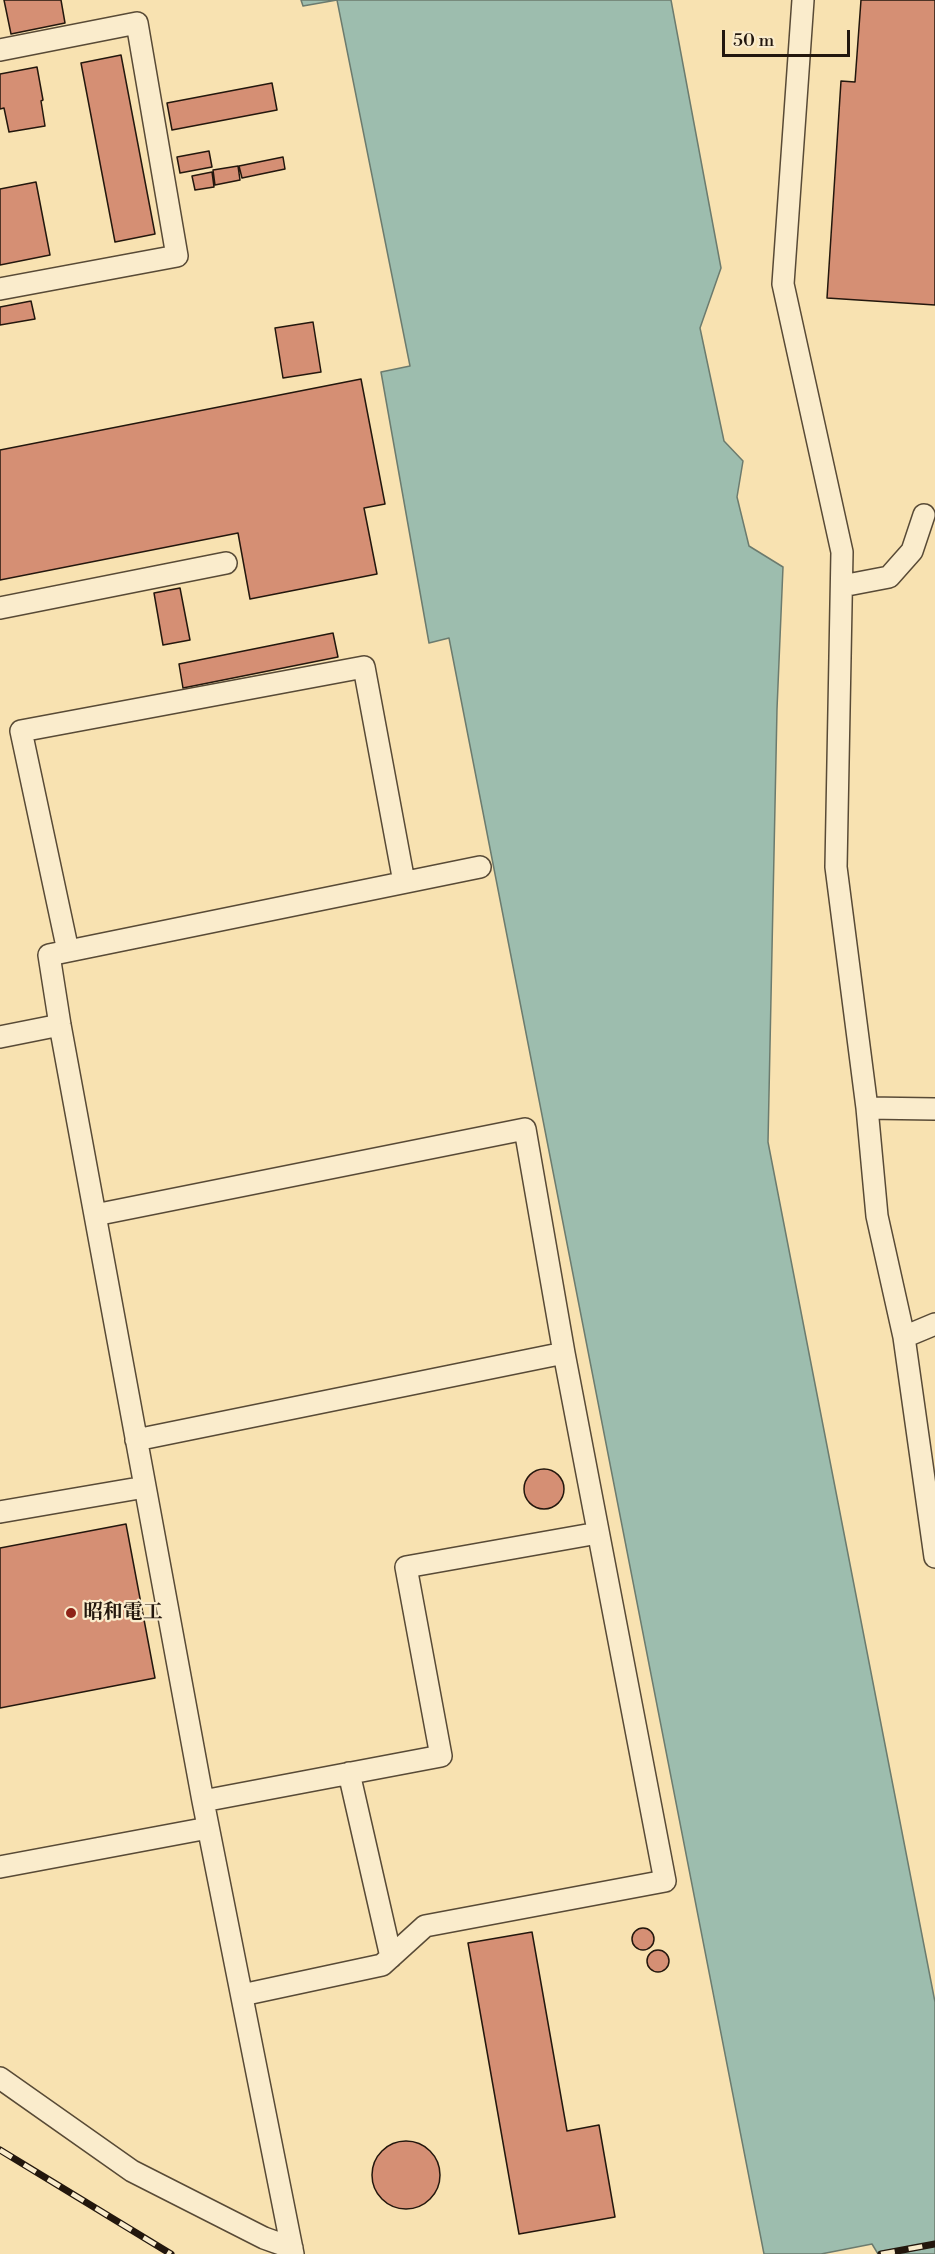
<!DOCTYPE html>
<meta charset="utf-8">
<style>
body{margin:0}
#map{position:relative;width:935px;height:2254px;overflow:hidden;background:#f8e2b1;font-family:"Libre Bodoni",serif}
canvas{display:block}
.scale{position:absolute;left:722px;top:30px;width:128px;height:27px;box-sizing:border-box;border:3px solid #23170d;border-top:0;padding-left:8px;font-size:18px;line-height:21px;white-space:nowrap;color:#23170d;-webkit-text-stroke:4px #faeccc;paint-order:stroke}
</style>
<div id="map">
<canvas width="935" height="2254"></canvas>
<div class="scale">50 m</div>
</div>
<script>
const ctx = document.querySelector('canvas').getContext('2d');
ctx.lineJoin = 'round';
function paint(path, color) { ctx.fillStyle = color; ctx.fill(path, 'evenodd'); }
const toPath = rows => new Path2D(rows.map(r => 'M' + r).join(''));
function strokePath(path, color, width, dash) { ctx.strokeStyle = color; ctx.lineWidth = width; ctx.lineCap = dash ? 'butt' : 'round'; ctx.setLineDash(dash || []); ctx.stroke(path); }
function drawText(font, color, halo, rows, align = 'center') {
  ctx.font = font + ' "Libre Bodoni","Noto Serif JP",serif'; ctx.lineWidth = 4.5; ctx.setLineDash([]); ctx.textBaseline = 'middle'; ctx.strokeStyle = halo; ctx.fillStyle = color; for (const [text, x, y, turn = 0] of rows) {
    ctx.save(); ctx.translate(x, y); ctx.rotate((+turn || 0) * Math.PI / 180); ctx.textAlign = isNaN(turn) ? turn : align; if (halo) ctx.strokeText(text, 0, 0); ctx.fillText(text, 0, 0); ctx.restore();
  }
}
const water = toPath([
 [301,0,671,0,721,268,700,328,724,441,743,461,737,497,749,546,783,567,777,709,768,1142,935,2002,935,2254,878,2254,872,2244,821,2254,764,2254,449,638,429,643,381,372,410,366,337,0,303,6,301,0]
]);
const building = toPath([
 [4,0,61,0,65,23,11,34,4,0],
 [861,0,935,0,935,305,827,298,841,81,855,82,861,0],
 [121,55,155,234,115,242,81,63,121,55],
 [37,67,43,100,41,101,45,126,9,132,4,108,0,109,0,74,37,67],
 [272,83,277,110,172,130,167,103,272,83],
 [209,151,212,167,180,173,177,157,209,151],
 [283,157,285,169,242,178,239,166,283,157],
 [238,166,240,180,215,185,213,170,238,166],
 [212,172,214,187,195,190,192,176,212,172],
 [36,182,50,255,0,265,0,189,36,182],
 [31,301,35,319,0,325,0,307,31,301],
 [313,322,321,372,283,378,275,328,313,322],
 [361,379,385,504,364,508,377,574,250,599,238,533,0,580,0,450,361,379],
 [180,588,190,640,163,645,154,593,180,588],
 [333,633,338,657,183,688,179,664,333,633],
 '524 1489a20 20 0 1 1 40 0a20 20 0 1 1-40 0Z',
 [126,1524,155,1678,0,1708,0,1548,126,1524],
 '632 1939a11 11 0 1 1 22 0a11 11 0 1 1-22 0Z',
 [532,1932,567,2131,599,2125,615,2217,519,2234,468,1943,532,1932],
 '647 1961a11 11 0 1 1 22 0a11 11 0 1 1-22 0Z',
 '372 2175a34 34 0 1 1 68 0a34 34 0 1 1-68 0Z'
]);
const minor = toPath([
 [803,0,783,284,842,552,836,867,867,1108,877,1216,904,1337],
 [0,50,137,23,177,256,0,289],
 [842,586,889,577,912,551,924,515],
 [0,608,226,563],
 [68,951,21,731,364,667,404,882],
 [0,1037,60,1025],
 [867,1108,935,1109],
 [95,1215,525,1129,564,1353,665,1881,425,1926,382,1965,242,1995],
 [935,1324,904,1337,935,1557],
 [136,1440,564,1353],
 [0,1512,145,1487],
 [349,1773,391,1957],
 [203,1801,441,1756,406,1567,598,1533],
 [0,1867,208,1828],
 [0,2078,132,2171,264,2238,292,2248],
 [293,2254,203,1801,60,1025,49,955,480,867]
]);
const rail = toPath([
 [0,2150,171,2254],
 [881,2254,935,2244]
]);
const markers = [
 [71,1613,6,"#8f2418"]
];
const poiNames = [
 ["昭和電工",83,1613]
];
paint(water, '#9dbdae');
strokePath(water, '#6c7b6e', 1.5);
paint(building, '#d58f74');
strokePath(building, '#23170d', 1.5);
strokePath(minor, '#584a36', 24);
strokePath(minor, '#faeccc', 21);
strokePath(rail, '#23170d', 7);
strokePath(rail, '#faeccc', 4.5, [14]);
for (const [x, y, r, color] of markers) { const dot = new Path2D(); dot.arc(x, y, r, 0, 2 * Math.PI); ctx.fillStyle = color; ctx.fill(dot); strokePath(dot, '#faeccc', 2); }
drawText('bold 20px', '#23170d', '#faeccc', poiNames, 'left');
</script>
